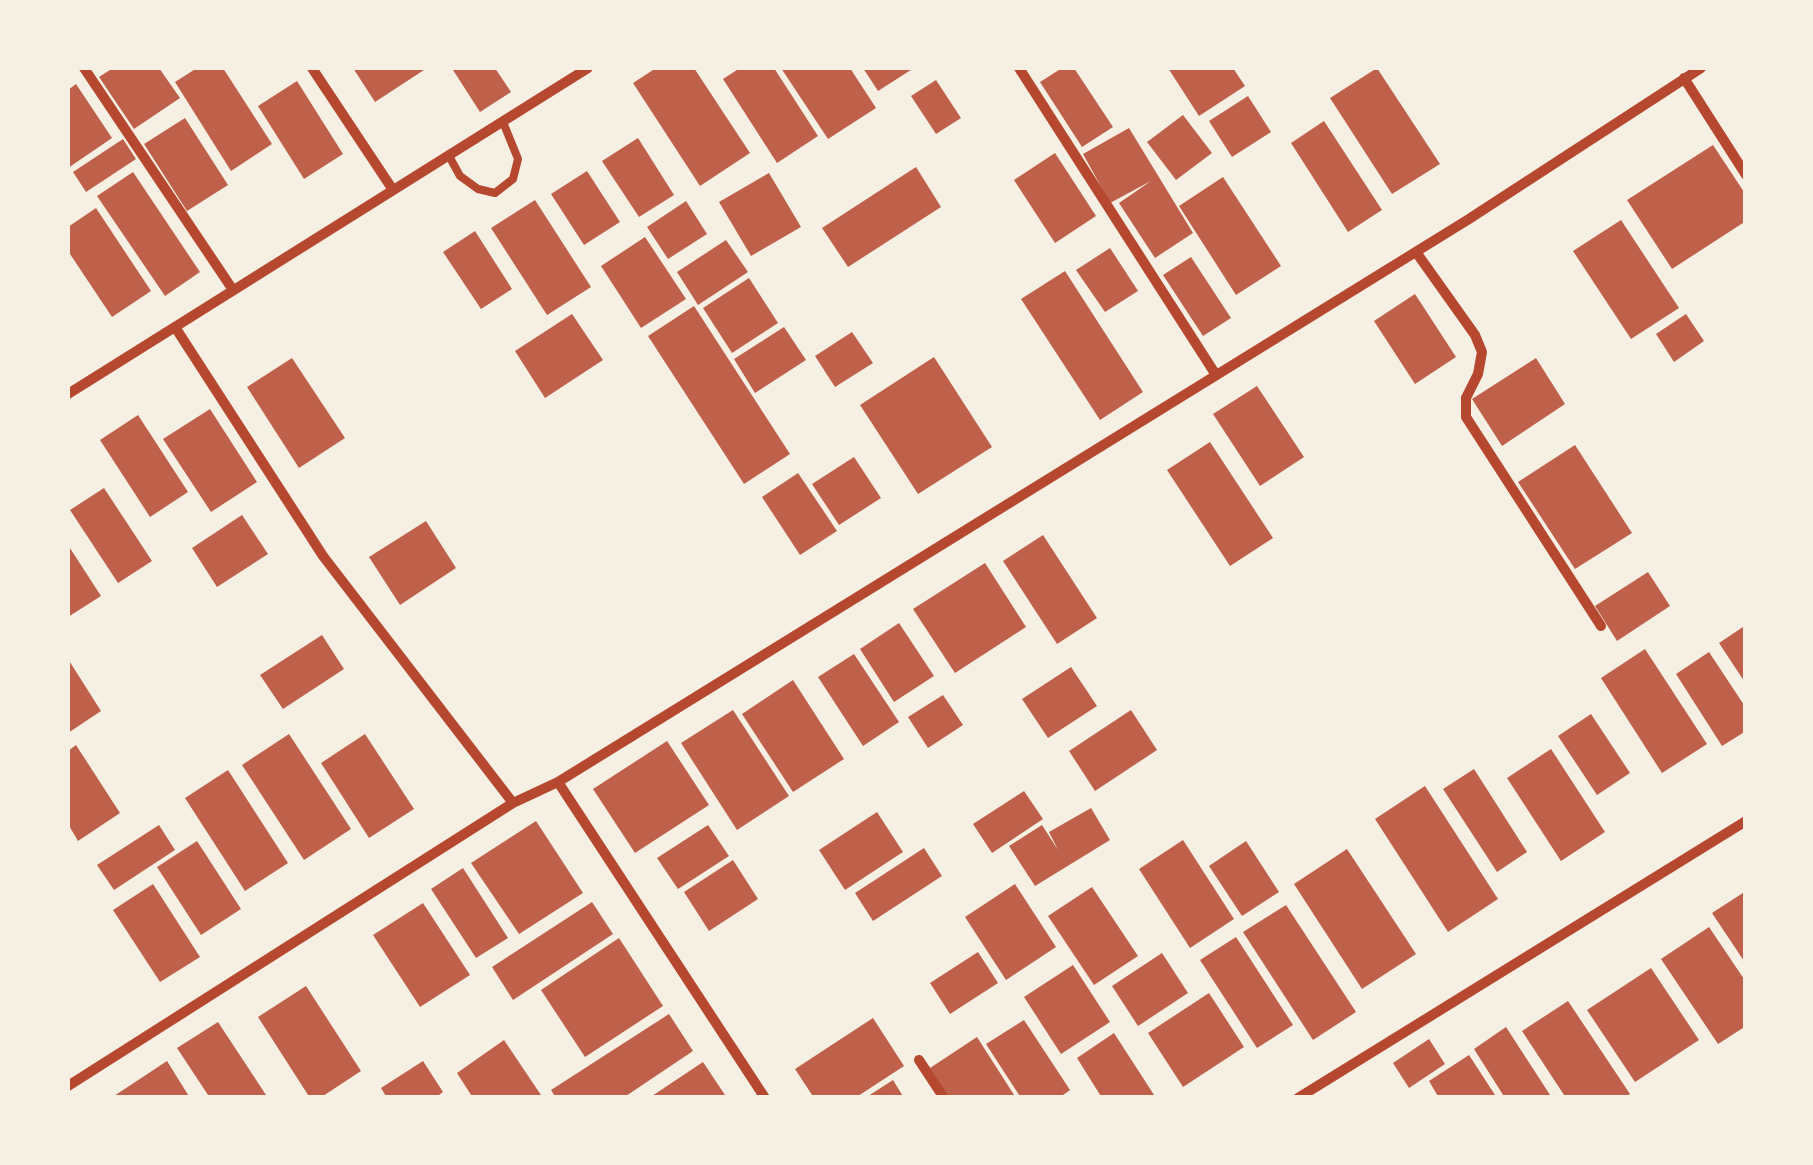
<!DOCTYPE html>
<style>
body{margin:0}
#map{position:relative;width:1813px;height:1165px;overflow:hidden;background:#f6efe4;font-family:Mulish,sans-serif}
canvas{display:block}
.frame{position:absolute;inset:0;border:70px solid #f6efe4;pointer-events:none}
</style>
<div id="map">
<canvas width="1813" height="1165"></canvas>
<div class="frame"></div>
</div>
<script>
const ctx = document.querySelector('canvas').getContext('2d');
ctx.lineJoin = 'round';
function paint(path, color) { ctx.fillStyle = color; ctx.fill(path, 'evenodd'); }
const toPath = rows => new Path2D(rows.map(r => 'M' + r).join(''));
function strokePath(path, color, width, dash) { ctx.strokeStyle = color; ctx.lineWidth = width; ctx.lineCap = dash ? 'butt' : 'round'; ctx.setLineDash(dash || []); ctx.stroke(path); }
const building = toPath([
 [113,68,159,68,180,98,134,129,99,77],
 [197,68,223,68,272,144,231,171,175,82],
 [353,68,427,68,375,102],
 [457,68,495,68,511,92,480,112,453,70],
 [656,68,694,68,750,153,700,186,633,83],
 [740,68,774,68,818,136,777,163,723,79],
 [781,68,850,68,876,108,828,139],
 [863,68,914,68,878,91],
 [1062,68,1074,68,1113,127,1082,147,1040,82],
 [1168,68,1233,68,1245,86,1199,116],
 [1377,68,1440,164,1392,194,1330,98],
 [936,80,961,118,936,134,911,96],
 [297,81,343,154,304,179,258,106],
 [76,84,112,138,68,168,68,90],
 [1248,96,1271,132,1232,157,1209,121],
 [1183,115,1212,153,1176,180,1147,142],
 [185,118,228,185,187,211,144,144],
 [1324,121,1382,210,1348,232,1291,143],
 [1129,128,1193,233,1155,258,1119,203,1151,181,1110,203,1083,154],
 [638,138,674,195,639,217,602,161],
 [123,139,136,159,86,192,73,172],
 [1713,145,1746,195,1746,221,1672,269,1627,200],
 [1055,153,1096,216,1055,243,1014,180],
 [916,167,941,207,848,267,822,228],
 [587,171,620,222,584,245,551,194],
 [133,172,200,272,165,296,97,196],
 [769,173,801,227,751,256,719,202],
 [1223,177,1281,266,1236,295,1179,206],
 [535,200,591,287,547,315,491,228],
 [686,201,707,234,668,259,647,227],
 [96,208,151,291,112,317,68,251,68,227],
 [1621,220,1679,308,1631,339,1573,251],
 [475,231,512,289,481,309,443,252],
 [645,237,686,299,641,328,601,266],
 [726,240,748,272,698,305,677,272],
 [1110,248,1138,291,1105,312,1076,270],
 [1191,257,1231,318,1203,336,1163,275],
 [1065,271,1143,392,1100,420,1021,299],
 [749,278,778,323,732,353,703,308],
 [1415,294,1456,357,1415,384,1374,321],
 [694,306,790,454,744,484,648,336],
 [572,314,603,360,545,398,515,351],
 [1686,314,1704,341,1674,362,1656,334],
 [784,327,806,360,755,393,734,359],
 [852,332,873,363,835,387,815,356],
 [934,357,992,447,918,494,860,405],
 [292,358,345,438,299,468,247,387],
 [1536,358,1565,404,1502,446,1472,399],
 [1257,386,1304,457,1260,486,1213,414],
 [210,409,257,482,211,512,163,439],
 [138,415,188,492,150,517,100,440],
 [1210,442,1273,538,1230,566,1167,470],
 [1575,445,1632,533,1575,569,1518,482],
 [854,457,881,498,839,525,812,484],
 [798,473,837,531,800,555,762,497],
 [104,488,152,561,118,583,70,510],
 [242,515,268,554,217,587,192,548],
 [426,521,456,568,400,605,369,557],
 [1043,535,1097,618,1057,644,1003,561],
 [68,545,101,596,68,617],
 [985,563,1026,627,955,673,913,609],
 [1648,572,1670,606,1617,641,1595,606],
 [899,623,934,676,894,702,860,649],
 [1746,625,1746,684,1719,643],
 [322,635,344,669,283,709,260,675],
 [1645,649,1707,744,1662,773,1601,678],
 [1709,652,1746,708,1746,731,1722,746,1676,674],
 [854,654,899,722,863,746,818,677],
 [68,659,101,711,68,733],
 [1071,667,1097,706,1048,738,1022,699],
 [793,680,844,759,793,792,742,714],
 [943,695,963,725,928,748,908,717],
 [733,710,789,796,737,830,681,743],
 [1131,710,1157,750,1095,791,1069,751],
 [1591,714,1630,773,1597,795,1558,736],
 [289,734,351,829,304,860,242,765],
 [365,734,414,809,369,838,321,763],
 [667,741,709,805,635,853,593,789],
 [76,745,120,813,78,841,68,824,68,751],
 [1551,749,1605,832,1561,861,1507,778],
 [1474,769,1527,852,1497,872,1443,789],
 [228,770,288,863,245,891,185,798],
 [1425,786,1498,899,1448,932,1375,819],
 [1024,791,1043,819,992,853,973,824],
 [1091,808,1110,840,1035,886,1009,846,1042,825,1058,850,1049,832],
 [877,812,903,852,845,890,819,850],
 [536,821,583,893,519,934,471,863],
 [159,825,175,850,114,890,97,865],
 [708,825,729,856,678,889,657,858],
 [1183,840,1234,919,1190,948,1139,869],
 [197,841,241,909,201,935,157,867],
 [1246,841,1279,892,1242,916,1209,866],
 [924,848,942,876,873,921,855,893],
 [1347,849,1416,954,1362,989,1294,884],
 [733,860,758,899,709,931,684,892],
 [463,868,508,938,476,958,431,889],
 [153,884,200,957,160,982,113,910],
 [1015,884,1056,947,1006,980,965,917],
 [1092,887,1138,956,1094,985,1048,916],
 [1746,891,1746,964,1712,913],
 [592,902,613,934,513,1000,492,967],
 [423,903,470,975,420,1007,373,935],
 [1286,905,1356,1012,1313,1040,1243,932],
 [1709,927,1746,982,1746,1026,1718,1044,1661,959],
 [1236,937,1293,1025,1257,1048,1200,960],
 [619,938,663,1006,585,1057,541,990],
 [978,952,998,983,950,1014,930,983],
 [1162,953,1188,993,1138,1026,1112,986],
 [1073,965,1110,1022,1061,1054,1024,997],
 [1651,968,1699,1040,1635,1082,1587,1010],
 [306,986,361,1071,320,1098,310,1098,258,1017],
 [1209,993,1244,1047,1183,1087,1148,1033],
 [1568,1001,1630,1094,1625,1098,1566,1098,1522,1031],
 [669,1014,693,1051,623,1098,556,1098,551,1090],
 [873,1018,904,1066,855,1098,814,1098,795,1069],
 [1024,1020,1070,1090,1059,1098,1021,1098,986,1044],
 [218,1022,268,1098,210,1098,177,1048],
 [1506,1027,1552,1098,1505,1098,1474,1049],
 [1114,1033,1156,1098,1102,1098,1077,1058],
 [977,1037,1016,1098,949,1098,930,1068],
 [1429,1039,1445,1064,1409,1088,1393,1063],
 [504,1040,543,1098,473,1098,457,1073],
 [1469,1055,1497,1098,1439,1098,1429,1081],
 [167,1061,190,1098,111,1098],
 [423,1061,443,1092,435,1098,387,1098,381,1088],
 [703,1062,727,1098,649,1098],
 [893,1080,904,1098,865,1098]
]);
const service = toPath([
 [449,156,460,176,478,189,495,193,513,179,518,159,503,122]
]);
const minor = toPath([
 [84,68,233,290],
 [312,68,393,190],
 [1019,68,1216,375],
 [1684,78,1746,175],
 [1416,252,1475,335,1482,352,1478,374,1466,398,1466,417,1601,626],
 [175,327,323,556,513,803],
 [68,394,588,68],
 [558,782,765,1098],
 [919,1060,944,1098],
 [68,1086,513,803,558,782,1469,219,1701,68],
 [1298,1098,1746,821]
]);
paint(building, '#bf614a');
strokePath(service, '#b5482f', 8);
strokePath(minor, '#b5482f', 10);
</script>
